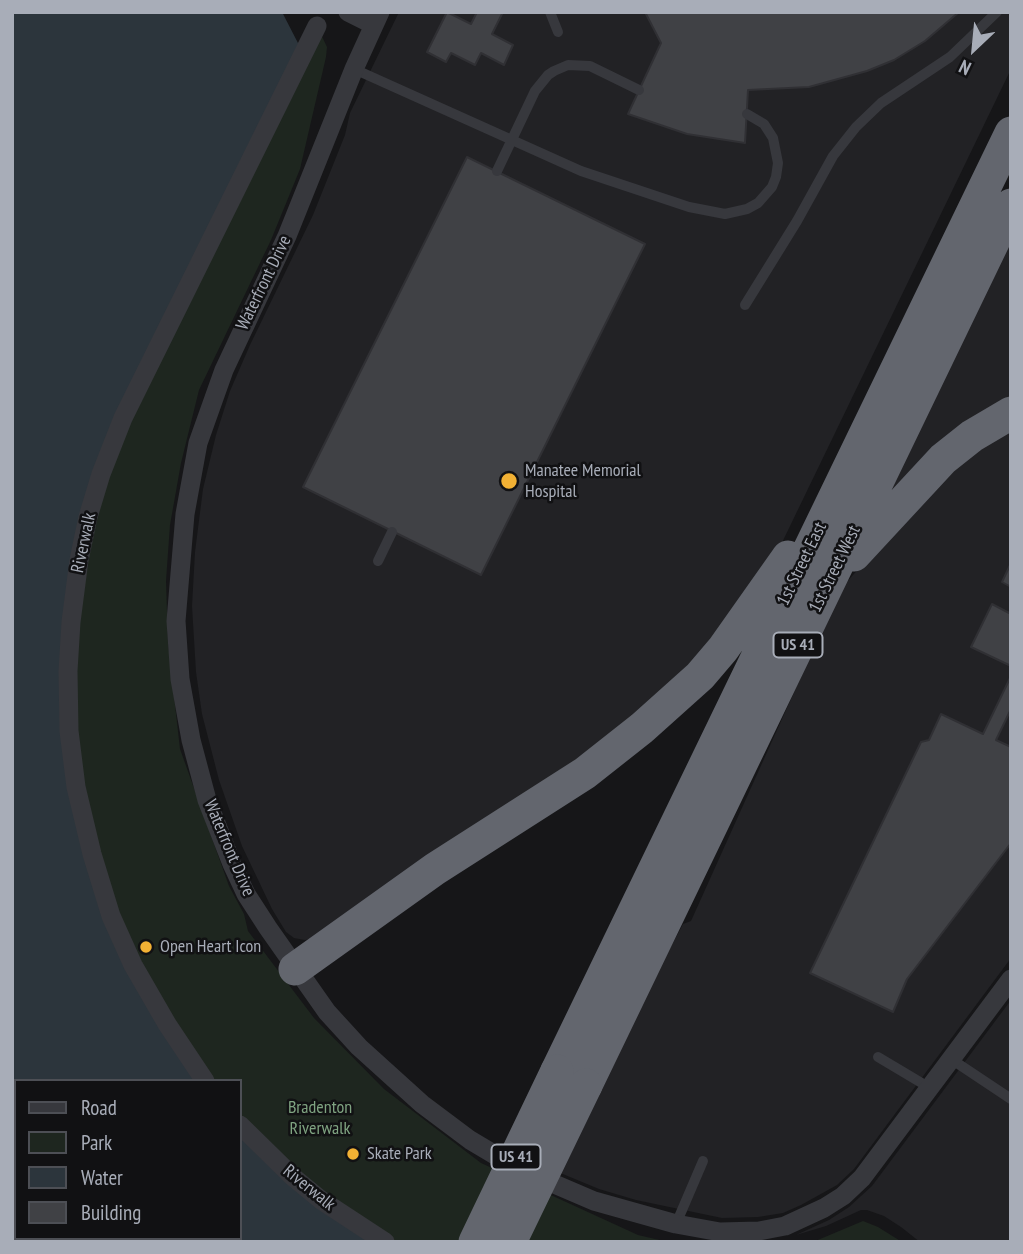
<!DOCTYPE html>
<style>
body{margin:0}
#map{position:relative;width:1023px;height:1254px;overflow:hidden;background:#161618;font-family:"PT Sans Narrow",sans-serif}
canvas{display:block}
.frame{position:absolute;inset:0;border:14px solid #a8adb8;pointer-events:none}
.legend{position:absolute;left:14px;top:1079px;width:228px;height:161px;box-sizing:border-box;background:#111113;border:2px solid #4d4f55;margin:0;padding:9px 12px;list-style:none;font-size:21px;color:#a8adb8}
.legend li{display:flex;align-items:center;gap:14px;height:35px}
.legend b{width:35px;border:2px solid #4d4f55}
.north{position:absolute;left:939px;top:14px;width:70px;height:70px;-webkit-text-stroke:5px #111113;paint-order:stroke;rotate:206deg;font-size:19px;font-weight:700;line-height:28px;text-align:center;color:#a8adb8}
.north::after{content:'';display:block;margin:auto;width:24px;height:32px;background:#a8adb8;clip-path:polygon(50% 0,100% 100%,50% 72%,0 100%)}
</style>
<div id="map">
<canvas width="1023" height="1254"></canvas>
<div class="frame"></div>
<ul class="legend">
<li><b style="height:9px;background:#37383d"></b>Road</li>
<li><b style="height:19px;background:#1e261f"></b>Park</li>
<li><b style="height:19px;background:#2c353c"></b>Water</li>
<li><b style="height:19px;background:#404145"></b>Building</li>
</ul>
<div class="north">N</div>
</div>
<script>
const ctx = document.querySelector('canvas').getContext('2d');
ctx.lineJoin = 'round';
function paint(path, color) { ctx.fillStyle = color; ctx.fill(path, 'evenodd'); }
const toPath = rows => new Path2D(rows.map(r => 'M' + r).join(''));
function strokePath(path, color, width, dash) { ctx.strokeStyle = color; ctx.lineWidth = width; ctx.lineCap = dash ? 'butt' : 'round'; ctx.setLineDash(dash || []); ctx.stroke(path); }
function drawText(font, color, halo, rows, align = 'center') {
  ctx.font = font + ' "PT Sans Narrow",sans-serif'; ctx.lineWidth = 5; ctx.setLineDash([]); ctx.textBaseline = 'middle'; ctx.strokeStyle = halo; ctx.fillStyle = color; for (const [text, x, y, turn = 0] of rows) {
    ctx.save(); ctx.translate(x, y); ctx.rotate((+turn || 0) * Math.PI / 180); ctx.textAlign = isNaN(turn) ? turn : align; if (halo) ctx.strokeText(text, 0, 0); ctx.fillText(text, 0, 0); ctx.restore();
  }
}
const built = toPath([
 [399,12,1011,12,1011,69,776,555,662,701,310,939,305,940,294,938,286,932,272,909,242,846,219,780,202,714,196,672,192,606,195,552,203,489,216,435,230,391,250,345,313,215,345,135,350,113],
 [1011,233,1011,399,877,511],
 [1011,427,1011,958,854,1169,837,1185,801,1205,783,1213,758,1217,722,1218,636,1200,599,1189,558,1172,628,1027,683,924,691,921,841,588,951,469],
 [1011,1000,1011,1242,920,1242,901,1227,884,1216,867,1210,861,1210,826,1226,796,1235,829,1220,849,1207,872,1186]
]);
const green = toPath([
 [317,26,327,47,326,57,300,169,271,240,199,390,181,463,170,525,166,581,168,643,180,749,229,886,244,914,248,931,314,1018,384,1089,481,1163,638,1235,668,1242,373,1242,240,1131,240,1081,196,1081,162,1032,67,770,83,513],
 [863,1221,878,1227,902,1242,813,1242]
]);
const water = toPath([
 [12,12,282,12,299,45,75,545,76,821,196,1081,16,1081,16,1238,240,1238,240,1131,373,1242,12,1242]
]);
const building = toPath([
 [447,12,471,24,477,12,503,12,492,34,513,45,504,65,481,53,475,65,451,53,446,62,427,52,447,12],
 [645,12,959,12,925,41,894,60,867,71,809,87,748,90,745,143,687,134,628,114,661,43,645,12],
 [467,157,645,244,481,575,303,487,467,157],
 [1011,563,1011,587,1002,582,1011,563],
 [992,604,1011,614,1011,666,971,647,992,604],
 [1011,676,1011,709,996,740,1011,747,1011,843,907,979,893,1012,810,973,921,742,929,740,941,714,983,734,1011,676]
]);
const lane = toPath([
 [550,12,558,32],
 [354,69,581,171,689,207,725,214,747,209,758,203,772,187,776,177,778,163,773,138,764,124,747,114],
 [497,171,535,91,548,75,554,71,568,65,590,66,639,90],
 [745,305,797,221,833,156,856,127,881,103,950,57,997,12],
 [378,561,392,532],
 [878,1057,930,1088],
 [951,1059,1011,1099],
 [676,1224,703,1161]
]);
const street = toPath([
 [348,12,374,25],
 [380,12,354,69,287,236,224,370,198,443,185,514,176,621,180,679,191,740,207,800,232,864,246,894,268,928,327,1012,359,1047,422,1104,470,1140,517,1168,594,1201,676,1224,720,1232,759,1231,785,1226,824,1208,843,1196,862,1178,1011,979],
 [205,1081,167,1024,133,965,111,916,92,854,76,787,69,731,68,671,71,622,79,560,88,517,101,474,123,418,317,26],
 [240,1125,293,1177,321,1200,385,1242]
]);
const highway = toPath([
 [854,555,943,459,972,436,1011,413],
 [295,969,435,869,585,773,642,728,700,676,723,649,788,557],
 [557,1071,1011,133],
 [586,1085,1011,205]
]);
const highwayBridge = toPath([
 [475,1242,557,1071],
 [510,1242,586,1085]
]);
const markers = [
 [509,481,9,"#f2b134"],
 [146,947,7,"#f2b134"],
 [353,1154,7,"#f2b134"]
];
const shields = [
 [798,645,49],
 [516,1157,49]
];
const shieldNames = [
 ["US 41",798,645],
 ["US 41",516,1157]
];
const streetNames = [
 ["Waterfront Drive",264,283,-64],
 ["Riverwalk",84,543,-78],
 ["1st Street East",802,564,-64],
 ["1st Street West",835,569,-64],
 ["Waterfront Drive",229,848,67],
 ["Riverwalk",309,1188,39]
];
const poiNames = [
 ["Manatee Memorial",525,471],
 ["Hospital",525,492],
 ["Open Heart Icon",160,947],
 ["Skate Park",367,1154]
];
const parkNames = [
 ["Bradenton",320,1108],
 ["Riverwalk",320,1129]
];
paint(built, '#222225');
paint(green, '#1e261f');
paint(water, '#2c353c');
paint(building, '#404145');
strokePath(building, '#303034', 2);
strokePath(lane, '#37383d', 10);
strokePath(street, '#37383d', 19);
strokePath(highway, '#63666e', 33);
strokePath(highwayBridge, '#63666e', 33);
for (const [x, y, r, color] of markers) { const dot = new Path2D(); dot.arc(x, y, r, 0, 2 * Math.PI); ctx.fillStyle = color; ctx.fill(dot); strokePath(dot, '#111113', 2.5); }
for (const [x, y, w] of shields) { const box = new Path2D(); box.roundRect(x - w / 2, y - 12.5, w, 25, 5); ctx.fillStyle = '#111113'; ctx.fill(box); strokePath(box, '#a8adb8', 2); }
drawText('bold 16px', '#a8adb8', null, shieldNames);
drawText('18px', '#a8adb8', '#111113', streetNames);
drawText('18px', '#a8adb8', '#111113', poiNames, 'left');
drawText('18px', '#7fa381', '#111113', parkNames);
</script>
